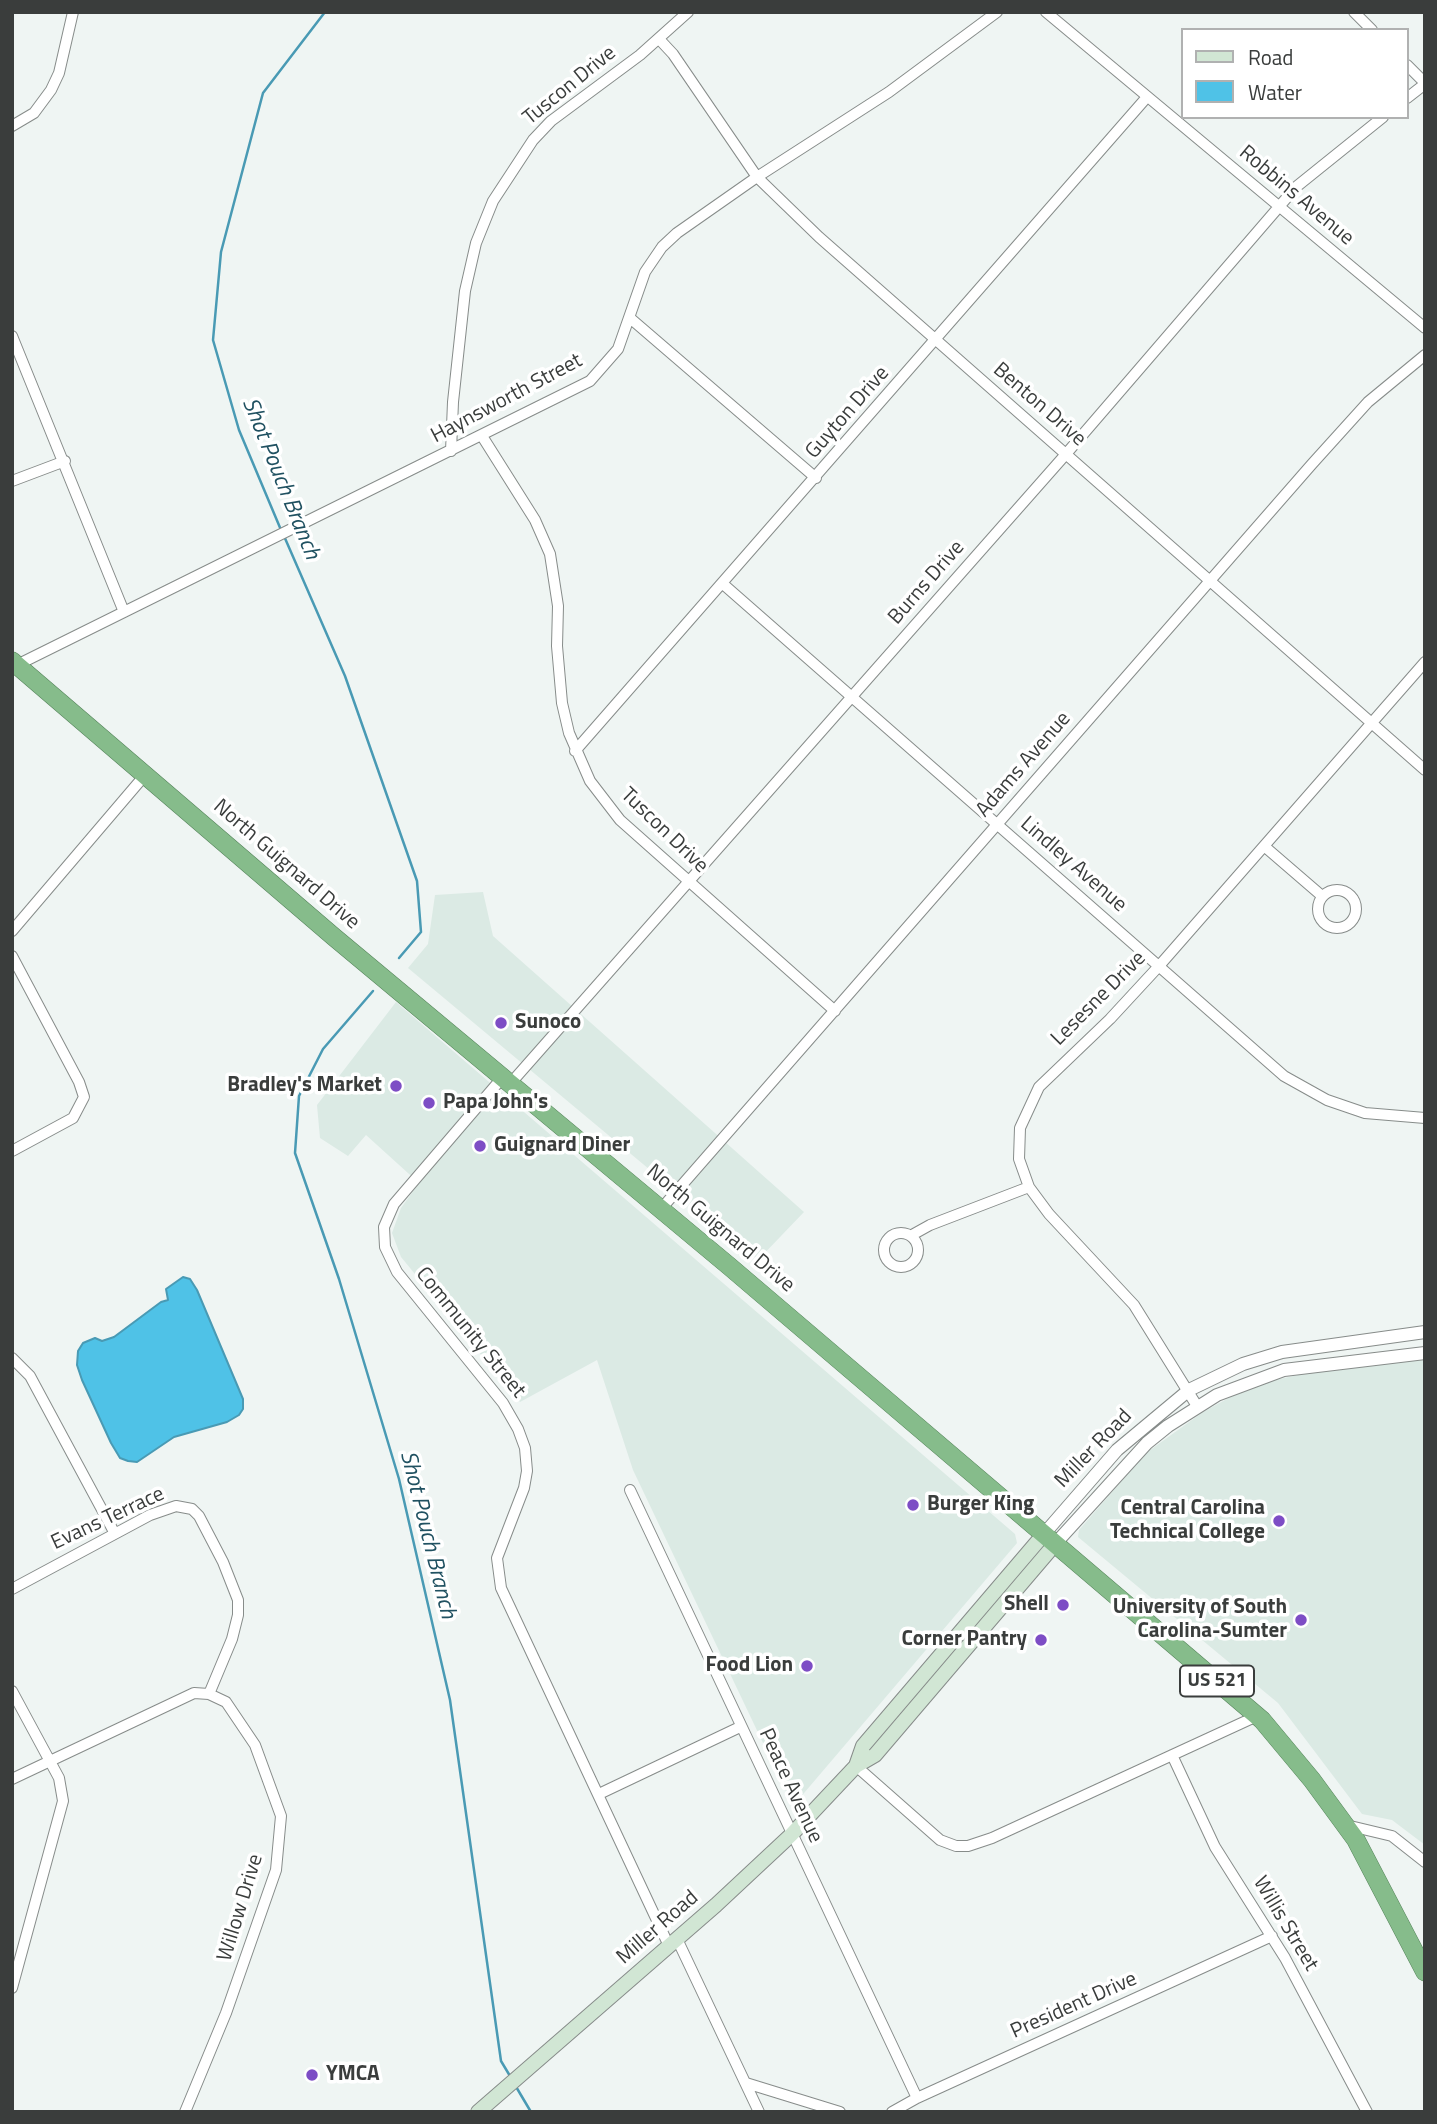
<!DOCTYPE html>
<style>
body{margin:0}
#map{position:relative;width:1437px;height:2124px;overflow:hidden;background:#eff5f3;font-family:"Titillium Web",sans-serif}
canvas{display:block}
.frame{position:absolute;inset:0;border:14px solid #3a3d3c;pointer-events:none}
.legend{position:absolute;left:1181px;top:28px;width:228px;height:91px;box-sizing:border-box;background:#fff;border:2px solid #b0b1b1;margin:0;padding:9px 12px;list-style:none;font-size:21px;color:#3a3d3c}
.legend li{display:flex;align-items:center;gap:14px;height:35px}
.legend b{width:35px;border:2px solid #b0b1b1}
</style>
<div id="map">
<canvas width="1437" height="2124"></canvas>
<div class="frame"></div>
<ul class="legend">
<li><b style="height:9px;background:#d1e6d4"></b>Road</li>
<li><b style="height:19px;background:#4fc2e7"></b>Water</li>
</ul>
</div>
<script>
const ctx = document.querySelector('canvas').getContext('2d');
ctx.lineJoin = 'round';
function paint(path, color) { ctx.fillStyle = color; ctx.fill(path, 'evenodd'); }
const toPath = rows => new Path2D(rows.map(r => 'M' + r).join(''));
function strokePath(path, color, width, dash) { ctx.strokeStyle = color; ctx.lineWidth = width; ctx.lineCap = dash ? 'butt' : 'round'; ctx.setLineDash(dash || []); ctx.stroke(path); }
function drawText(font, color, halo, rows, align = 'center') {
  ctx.font = font + ' "Titillium Web",sans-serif'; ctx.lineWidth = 7; ctx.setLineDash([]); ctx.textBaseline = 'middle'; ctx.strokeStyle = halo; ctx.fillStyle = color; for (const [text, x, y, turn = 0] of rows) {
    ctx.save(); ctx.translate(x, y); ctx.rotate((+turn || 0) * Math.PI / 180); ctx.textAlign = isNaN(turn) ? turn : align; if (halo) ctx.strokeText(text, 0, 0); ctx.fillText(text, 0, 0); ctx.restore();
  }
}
const built = toPath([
 [483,892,493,936,804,1212,758,1260,408,968,428,944,435,895],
 [396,1002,1015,1534,1017,1543,793,1806,633,1470,597,1360,520,1402,401,1257,392,1233,401,1208,419,1183,366,1135,348,1156,320,1138,317,1105],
 [1425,1356,1425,1845,1392,1820,1362,1814,1278,1703,1078,1537,1079,1530,1146,1453,1203,1412,1236,1394,1275,1380,1321,1370]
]);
const water = toPath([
 [183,1277,190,1279,197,1290,243,1399,243,1409,239,1415,227,1422,174,1437,137,1462,128,1461,120,1458,111,1443,82,1380,77,1365,78,1351,83,1343,95,1338,102,1341,114,1337,161,1302,168,1300,166,1289,183,1277]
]);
const stream = toPath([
 [281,530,239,430,213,340,221,252,263,93,325,12],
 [284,536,345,676,417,881,421,932,399,958],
 [373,991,323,1049,299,1096,295,1153,339,1279,399,1479,450,1700,501,2061,510,2076],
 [515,2085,531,2112]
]);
const minor = toPath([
 [1046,12,1425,328],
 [1354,12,1372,30],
 [659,39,673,54,757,177,819,237,1425,770],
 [1407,65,1425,83],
 [1407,98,1425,84],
 [12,126,34,113,51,90,59,73,73,12],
 [630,318,816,478],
 [12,336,124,612],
 [482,436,535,520,550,554,558,606,557,646,562,703,569,733,590,781,620,820,835,1011],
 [451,451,453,402,465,291,476,243,493,201,533,140,551,121,640,55,688,12],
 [12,481,65,461],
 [723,584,1284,1076,1327,1100,1365,1113,1425,1118],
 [13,667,590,381,618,349,645,272,662,247,677,233,757,177,889,92,997,12],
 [575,751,1147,97],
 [1264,846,1322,896],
 '1318 909a19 19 0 1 1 38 0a19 19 0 1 1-38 0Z',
 [12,931,145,775],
 [12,956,79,1082,84,1097,73,1118,12,1151],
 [502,1078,394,1204,384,1227,385,1247,397,1272,503,1403,518,1429,525,1448,527,1471,524,1488,497,1558,501,1588,669,1946],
 [510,1084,1066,454,1296,187,1383,117],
 [661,1209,1312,464,1368,402,1425,355],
 '884 1250a17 17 0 1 1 34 0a17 17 0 1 1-34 0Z',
 [912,1235,930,1225,1029,1187],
 [12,1358,30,1376,114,1532],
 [1197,1406,1134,1305,1049,1214,1029,1187,1019,1159,1020,1128,1039,1087,1110,1019,1159,966,1425,662],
 [630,1490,917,2098],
 [12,1589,150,1515,176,1506,192,1509,199,1516,223,1562,238,1600,238,1615,232,1639,209,1694],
 [12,1691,59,1778,63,1801,12,1988],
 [1172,1755,1215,1847,1285,1958,1367,2112],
 [856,1766,940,1840,956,1846,968,1846,992,1838,1257,1716],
 [12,1779,194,1693,209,1694,226,1702,255,1745,281,1816,276,1870,226,2013,185,2112],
 [599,1794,740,1727],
 [1346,1825,1392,1836,1425,1862],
 [677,1939,759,2112],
 [746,2083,840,2112],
 [892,2112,917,2098,1272,1936]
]);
const tertiary = toPath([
 [1044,1534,1117,1450,1189,1390,1243,1364,1282,1352,1425,1332],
 [1055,1544,1147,1443,1168,1426,1217,1395,1284,1370,1425,1353]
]);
const secondary = toPath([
 [856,1766,863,1746,1044,1534],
 [478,2112,716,1905,791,1835,856,1766,875,1755,1055,1544]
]);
const trunk = toPath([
 [12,661,334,937,729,1266,1262,1720,1312,1780,1356,1840,1425,1972]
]);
const markers = [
 [501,1023,7,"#7d4dc5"],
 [396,1086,7,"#7d4dc5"],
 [429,1103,7,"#7d4dc5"],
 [480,1146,7,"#7d4dc5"],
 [913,1505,7,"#7d4dc5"],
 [1279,1521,7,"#7d4dc5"],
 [1063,1605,7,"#7d4dc5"],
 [1301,1620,7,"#7d4dc5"],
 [1041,1640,7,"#7d4dc5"],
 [807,1666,7,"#7d4dc5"],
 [312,2075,7,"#7d4dc5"]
];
const shields = [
 [1217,1681,74]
];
const shieldNames = [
 ["US 521",1217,1681]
];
const streetNames = [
 ["Tuscon Drive",570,86,-39],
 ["Robbins Avenue",1296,196,40],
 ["Haynsworth Street",507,399,-28],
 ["Benton Drive",1039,405,41],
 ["Guyton Drive",848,413,-49],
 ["Burns Drive",927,583,-49],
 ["Adams Avenue",1024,765,-49],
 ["Tuscon Drive",664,831,44],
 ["North Guignard Drive",286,865,41],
 ["Lindley Avenue",1073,865,41],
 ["Lesesne Drive",1099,999,-45],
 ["North Guignard Drive",720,1229,40],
 ["Community Street",470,1333,51],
 ["Miller Road",1094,1449,-46],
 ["Evans Terrace",108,1519,-25],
 ["Peace Avenue",790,1786,65],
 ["Willow Drive",241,1908,-73],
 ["Willis Street",1285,1924,59],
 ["Miller Road",658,1928,-41],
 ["President Drive",1074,2006,-24]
];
const poiNames = [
 ["Sunoco",515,1023,"left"],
 ["Bradley's Market",382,1086],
 ["Papa John's",443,1103,"left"],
 ["Guignard Diner",494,1146,"left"],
 ["Burger King",927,1505,"left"],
 ["Central Carolina",1265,1509],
 ["Technical College",1265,1533],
 ["Shell",1049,1605],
 ["University of South",1287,1608],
 ["Carolina-Sumter",1287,1632],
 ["Corner Pantry",1027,1640],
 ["Food Lion",793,1666],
 ["YMCA",326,2075,"left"]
];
const waterNames = [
 ["Shot Pouch Branch",280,479,68],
 ["Shot Pouch Branch",427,1535,76]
];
paint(built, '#dbeae4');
paint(water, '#4fc2e7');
strokePath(water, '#499ab4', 2);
strokePath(stream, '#499ab4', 2.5);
strokePath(minor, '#878c8a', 12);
strokePath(tertiary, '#878c8a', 14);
strokePath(secondary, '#878c8a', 16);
strokePath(trunk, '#57855c', 19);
strokePath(minor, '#fff', 10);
strokePath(tertiary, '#fff', 12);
strokePath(secondary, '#d1e6d4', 14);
strokePath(trunk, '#86bc8b', 18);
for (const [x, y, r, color] of markers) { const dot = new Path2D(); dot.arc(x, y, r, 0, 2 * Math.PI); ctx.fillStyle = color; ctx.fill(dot); strokePath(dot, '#fff', 2.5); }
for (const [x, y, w] of shields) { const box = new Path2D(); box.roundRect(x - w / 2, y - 15.5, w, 31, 5); ctx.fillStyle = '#fff'; ctx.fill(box); strokePath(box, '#3a3d3c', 2); }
drawText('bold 19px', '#3a3d3c', null, shieldNames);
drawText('21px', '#3a3d3c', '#fff', streetNames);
drawText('bold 21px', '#3a3d3c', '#fff', poiNames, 'right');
drawText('italic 23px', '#205161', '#fff', waterNames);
</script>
